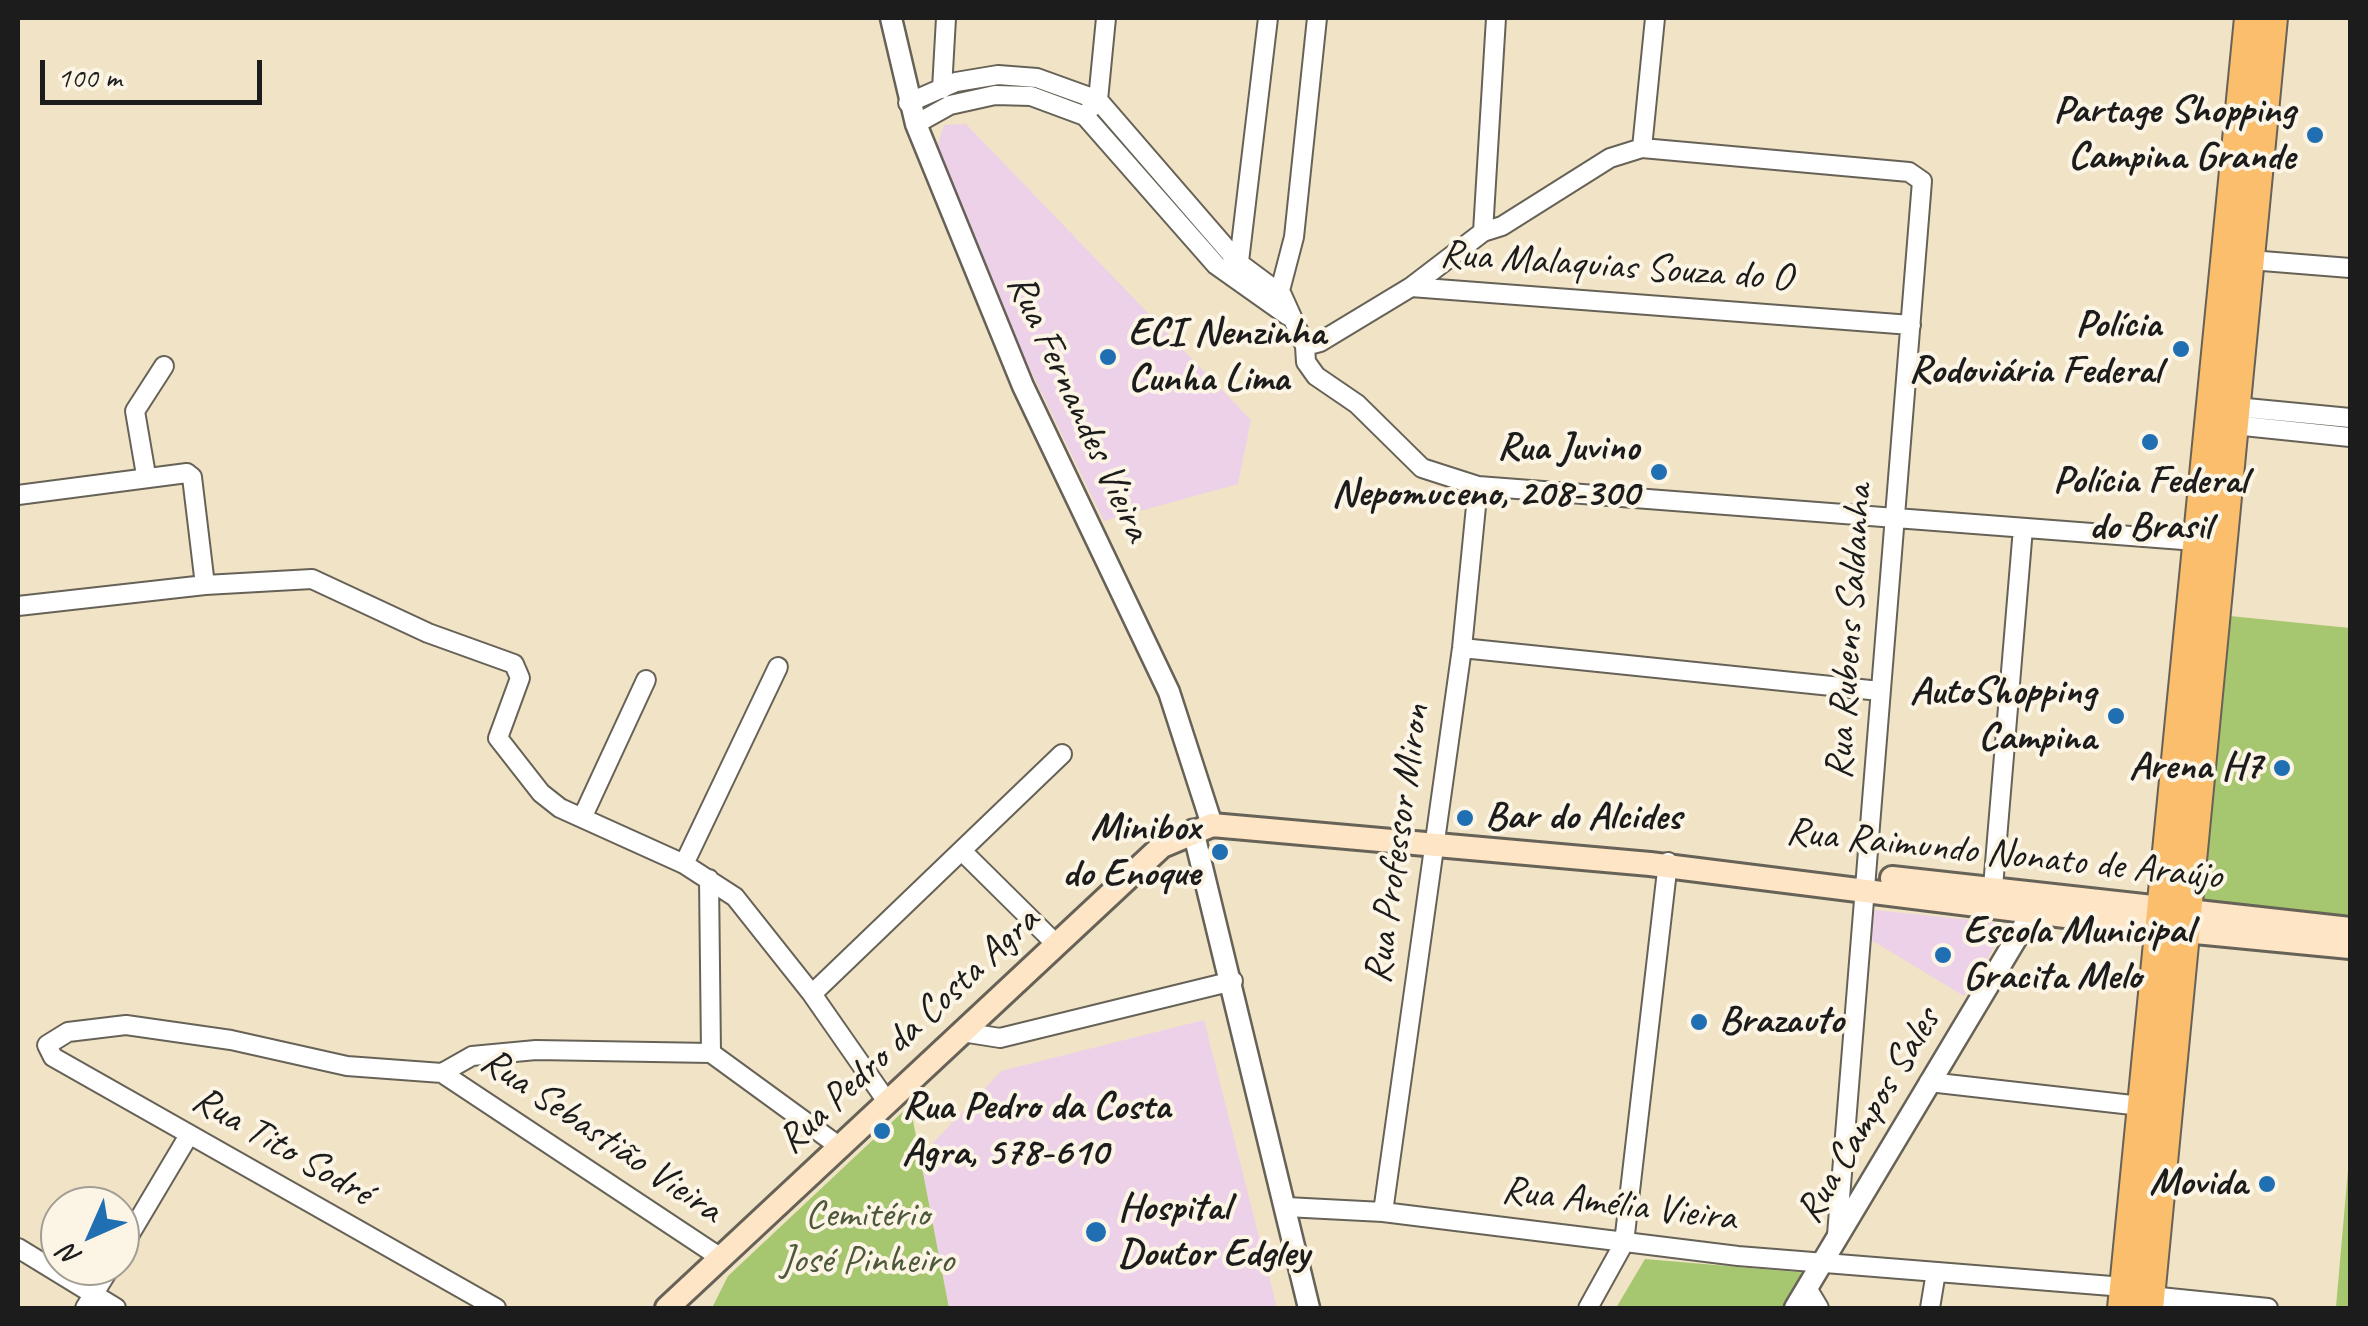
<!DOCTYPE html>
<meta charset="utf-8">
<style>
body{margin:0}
#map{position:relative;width:2368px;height:1326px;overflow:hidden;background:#f1e3c5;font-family:Caveat,sans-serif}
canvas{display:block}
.frame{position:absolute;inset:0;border:20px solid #1c1c1c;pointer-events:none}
.north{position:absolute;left:40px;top:1186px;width:100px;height:100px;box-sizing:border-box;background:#fcf5e5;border:2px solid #a29e95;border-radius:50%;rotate:225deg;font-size:28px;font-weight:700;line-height:40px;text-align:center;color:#1c1c1c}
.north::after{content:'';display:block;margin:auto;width:35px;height:45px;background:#1f6fb2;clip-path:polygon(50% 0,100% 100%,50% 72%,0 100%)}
.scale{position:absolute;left:40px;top:60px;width:222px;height:45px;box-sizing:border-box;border:5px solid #1c1c1c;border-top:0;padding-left:12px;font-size:30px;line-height:35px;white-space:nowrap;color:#1c1c1c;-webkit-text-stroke:8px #fcf5e5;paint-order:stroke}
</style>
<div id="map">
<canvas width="2368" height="1326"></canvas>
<div class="frame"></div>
<div class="north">N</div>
<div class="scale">100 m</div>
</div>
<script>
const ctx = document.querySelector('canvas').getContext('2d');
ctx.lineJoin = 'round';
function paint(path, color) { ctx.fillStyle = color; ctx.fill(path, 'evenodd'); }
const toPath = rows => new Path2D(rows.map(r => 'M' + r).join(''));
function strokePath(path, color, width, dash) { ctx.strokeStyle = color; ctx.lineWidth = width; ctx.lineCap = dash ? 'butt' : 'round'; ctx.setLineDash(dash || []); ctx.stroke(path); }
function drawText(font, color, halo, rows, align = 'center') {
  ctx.font = font + ' Caveat,sans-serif'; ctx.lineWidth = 8; ctx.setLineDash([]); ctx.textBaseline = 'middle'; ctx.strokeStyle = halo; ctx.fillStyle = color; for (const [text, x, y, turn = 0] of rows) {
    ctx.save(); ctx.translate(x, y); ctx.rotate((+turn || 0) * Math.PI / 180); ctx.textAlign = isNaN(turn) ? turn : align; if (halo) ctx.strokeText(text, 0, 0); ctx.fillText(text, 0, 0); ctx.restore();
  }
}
const built = toPath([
 [966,124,1251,420,1238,484,1104,521,994,295,937,147,944,125],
 [1874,910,2001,923,2005,930,1964,996,1871,940],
 [1204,1020,1277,1308,949,1308,920,1157,1001,1071]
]);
const green = toPath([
 [2230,616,2350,628,2350,926,2197,908],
 [910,1105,949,1308,712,1308,728,1276],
 [2350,1147,2350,1308,2349,1308,2336,1307],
 [1645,1259,1809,1273,1789,1308,1616,1308]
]);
const minor = toPath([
 [942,89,946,18],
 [908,103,956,82,998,75,1037,78,1098,100,1239,263,1282,295],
 [1090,109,1098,100,1106,18],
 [916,124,950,105,995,95,1031,96,1085,116,1216,265,1288,316],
 [1642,148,1655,18],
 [1483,232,1496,18],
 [2250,260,2350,268],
 [1238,270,1268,18],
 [1411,287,1483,232,1502,226,1610,158,1642,148,1909,172,1922,181,1837,1235],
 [1282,295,1305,346,1306,362,1316,376,1357,404,1422,468,1478,486,2196,541],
 [1277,302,1294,237,1317,18],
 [1305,346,1320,342,1411,287,1911,325],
 [2236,407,2350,418],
 [2234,425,2350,437],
 [146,475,135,411,164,366],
 [18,495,187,473,192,477,205,585],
 [18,606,205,585,312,579,428,633,514,664,520,678,498,738,541,793,560,808,684,864,735,897,812,994,888,1103],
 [1462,648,1880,691],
 [583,816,646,680],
 [962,851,1057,945],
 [684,864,778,667],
 [709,879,711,1053],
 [1993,887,2023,528],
 [812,994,1062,754],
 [962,1032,1000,1038,1233,981],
 [711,1053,840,1147],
 [442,1073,721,1258],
 [1929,1082,2141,1106],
 [1286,1207,1383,1212,1738,1256,2124,1287],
 [1383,1212,1462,648,1478,486],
 [18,1248,116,1308],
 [120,1251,189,1135],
 [1807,1288,1819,1308],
 [2150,1296,2268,1308],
 [85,1308,111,1266],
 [496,1308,53,1057,47,1045,68,1032,126,1025,231,1040,347,1066,442,1073,472,1056,536,1050,711,1053],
 [1588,1308,1624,1243,1668,862],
 [1930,1308,1936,1272]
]);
const tertiary = toPath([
 [891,18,916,124,1023,386,1169,692,1212,825],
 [1193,830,1309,1308],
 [1795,1308,2034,909]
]);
const secondary = toPath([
 [1892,878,2350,929],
 [667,1308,1162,846,1212,825,1650,864,2185,931,2350,947]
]);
const primary = toPath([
 [2122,1308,2249,18],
 [2149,1308,2273,18]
]);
const markers = [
 [2315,135,10,"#1f6fb2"],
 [2181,349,10,"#1f6fb2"],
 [1108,357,10,"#1f6fb2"],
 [2150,442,10,"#1f6fb2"],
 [1659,472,10,"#1f6fb2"],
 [2116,716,10,"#1f6fb2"],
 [2282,768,10,"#1f6fb2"],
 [1465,818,10,"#1f6fb2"],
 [1220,852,10,"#1f6fb2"],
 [1943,955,10,"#1f6fb2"],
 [1699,1022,10,"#1f6fb2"],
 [882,1131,10,"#1f6fb2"],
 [2267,1184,10,"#1f6fb2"],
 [1096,1232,12,"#1f6fb2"]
];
const poiNames = [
 ["Partage Shopping",2295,112],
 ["Campina Grande",2295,158],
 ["Polícia",2161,326],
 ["Rodoviária Federal",2161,372],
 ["ECI Nenzinha",1128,334,"left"],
 ["Cunha Lima",1128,380,"left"],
 ["Rua Juvino",1639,449],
 ["Nepomuceno, 208-300",1639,495],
 ["Polícia Federal",2150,482,"center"],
 ["do Brasil",2150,528,"center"],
 ["AutoShopping",2096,693],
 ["Campina",2096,739],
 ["Arena H7",2262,768],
 ["Bar do Alcides",1485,818,"left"],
 ["Minibox",1200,829],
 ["do Enoque",1200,875],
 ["Escola Municipal",1963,932,"left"],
 ["Gracita Melo",1963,978,"left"],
 ["Brazauto",1719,1022,"left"],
 ["Rua Pedro da Costa",902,1108,"left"],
 ["Agra, 578-610",902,1154,"left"],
 ["Movida",2247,1184],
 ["Hospital",1118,1209,"left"],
 ["Doutor Edgley",1118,1255,"left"]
];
const streetNames = [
 ["Rua Malaquias Souza do O",1616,267,4],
 ["Rua Fernandes Vieira",1078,408,65],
 ["Rua Rubens Saldanha",1850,632,-86],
 ["Rua Professor Miron",1398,844,-82],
 ["Rua Raimundo Nonato de Araújo",2004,855,6],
 ["Rua Pedro da Costa Agra",909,1031,-43],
 ["Rua Campos Sales",1869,1116,-59],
 ["Rua Sebastião Vieira",601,1136,34],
 ["Rua Tito Sodré",282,1147,30],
 ["Rua Amélia Vieira",1619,1205,7]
];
const parkNames = [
 ["Cemitério",867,1216],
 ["José Pinheiro",867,1262]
];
paint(built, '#edd1e9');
paint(green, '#a6c76f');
strokePath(minor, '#676257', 22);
strokePath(tertiary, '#676257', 25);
strokePath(secondary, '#676257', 28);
strokePath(primary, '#676257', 32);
strokePath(minor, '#fff', 18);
strokePath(tertiary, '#fff', 20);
strokePath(secondary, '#fde5c5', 22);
strokePath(primary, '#fabe6d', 28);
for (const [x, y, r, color] of markers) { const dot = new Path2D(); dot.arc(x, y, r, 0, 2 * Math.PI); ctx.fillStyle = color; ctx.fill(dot); strokePath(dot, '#fcf5e5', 4); }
drawText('bold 40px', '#1c1c1c', '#fcf5e5', poiNames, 'right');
drawText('40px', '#1c1c1c', '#fcf5e5', streetNames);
drawText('40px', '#4c5839', '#fcf5e5', parkNames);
</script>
